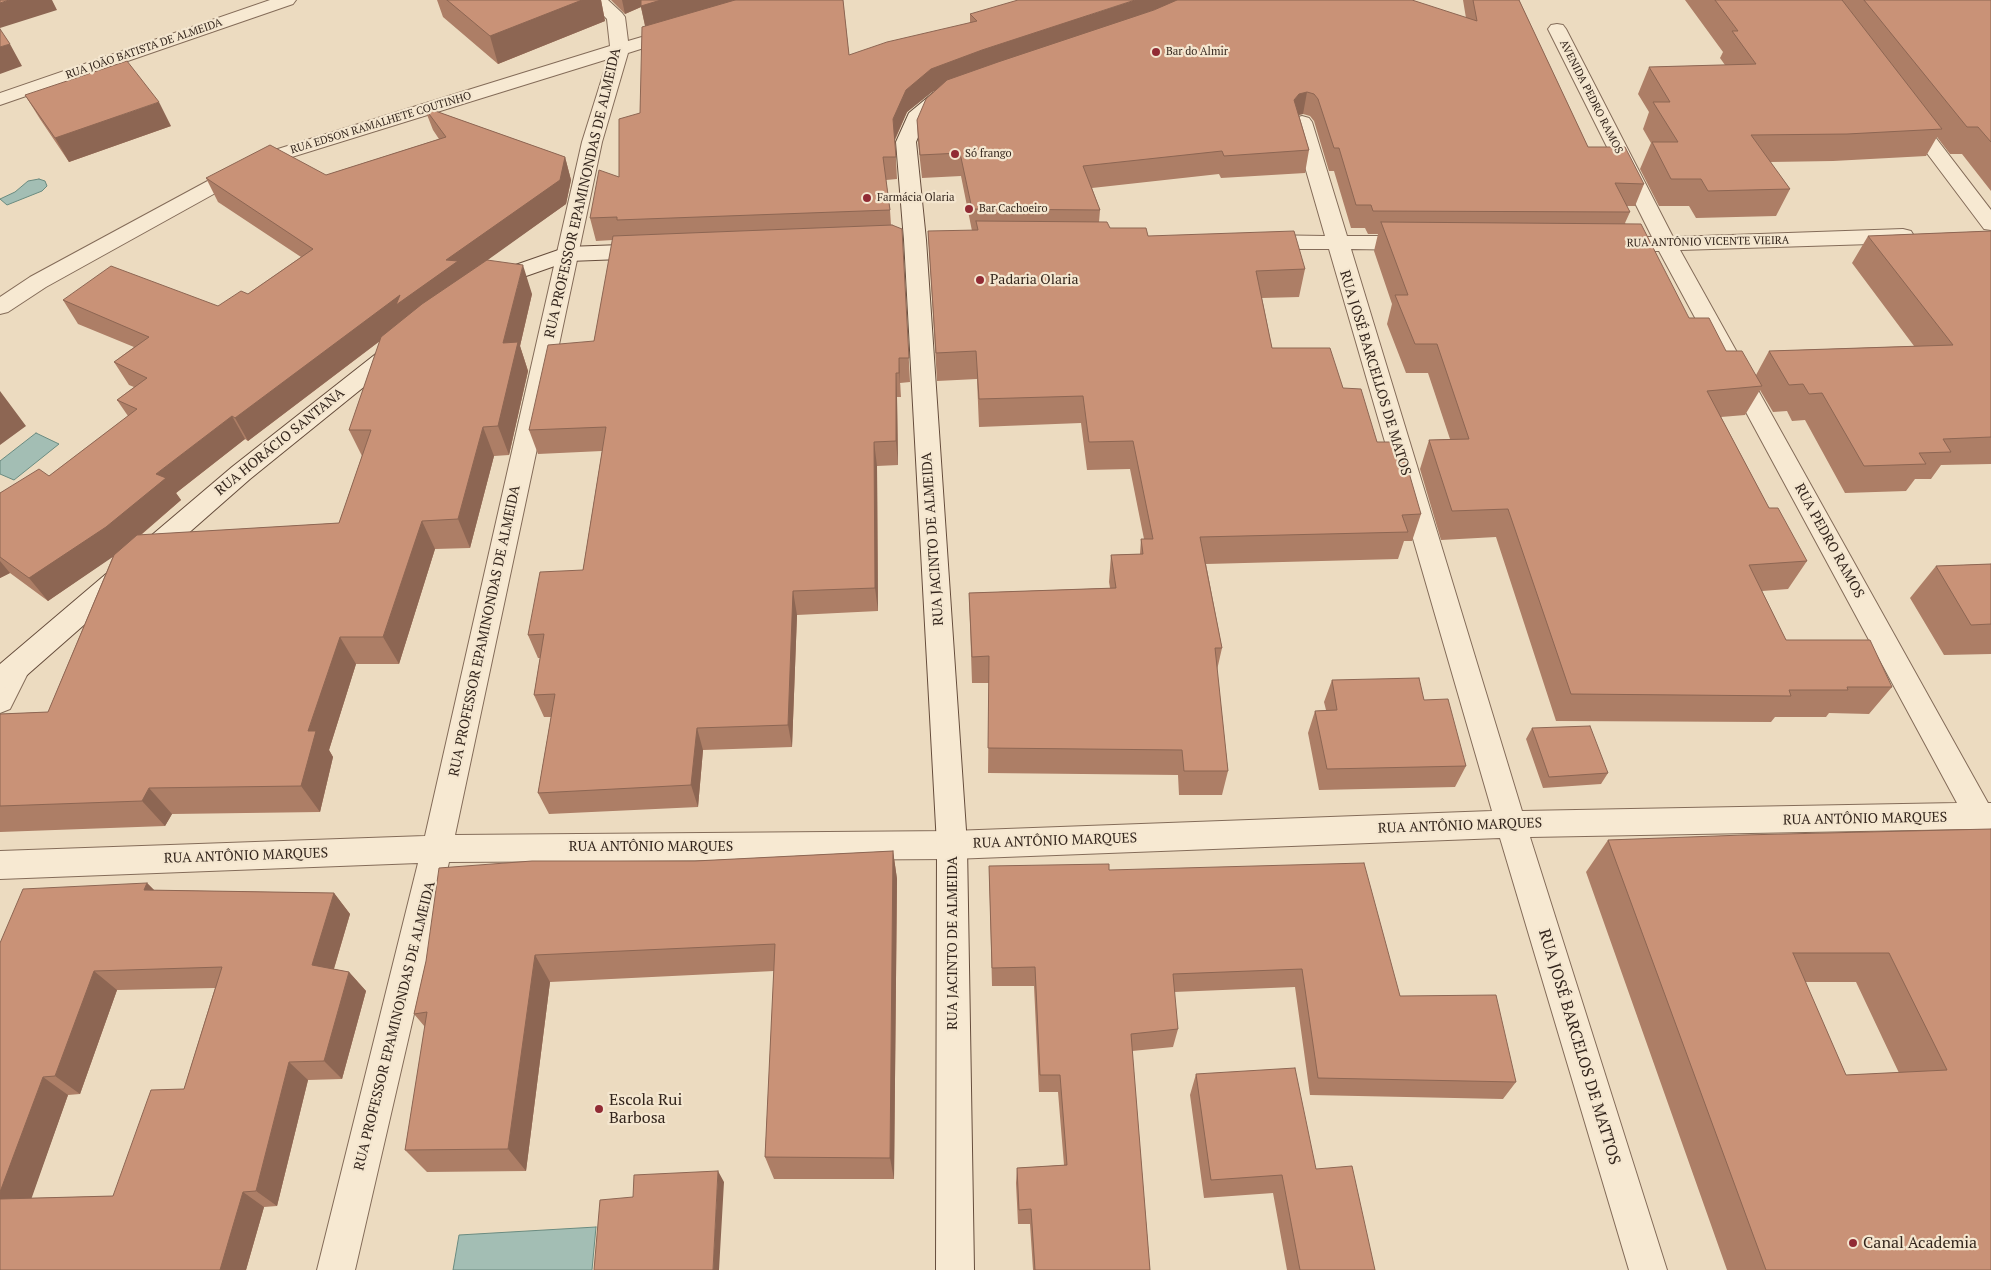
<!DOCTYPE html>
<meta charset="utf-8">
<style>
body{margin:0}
canvas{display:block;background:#ecdbc0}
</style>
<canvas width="1991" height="1270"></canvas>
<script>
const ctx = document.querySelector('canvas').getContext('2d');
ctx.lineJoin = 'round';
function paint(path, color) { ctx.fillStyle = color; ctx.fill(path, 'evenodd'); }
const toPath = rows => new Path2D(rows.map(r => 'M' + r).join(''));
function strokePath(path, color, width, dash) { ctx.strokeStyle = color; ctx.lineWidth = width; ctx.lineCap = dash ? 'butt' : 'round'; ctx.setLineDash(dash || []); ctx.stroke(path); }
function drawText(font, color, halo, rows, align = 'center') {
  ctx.font = font + ' "PT Serif",serif'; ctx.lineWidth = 4.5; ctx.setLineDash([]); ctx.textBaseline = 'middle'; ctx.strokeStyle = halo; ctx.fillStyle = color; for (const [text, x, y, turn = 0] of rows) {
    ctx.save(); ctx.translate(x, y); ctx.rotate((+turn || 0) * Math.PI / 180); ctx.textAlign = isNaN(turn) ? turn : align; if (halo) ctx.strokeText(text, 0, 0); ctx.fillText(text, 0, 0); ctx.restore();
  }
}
const water = toPath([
 [39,179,45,181,47,186,42,191,7,205,0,199,15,192,28,181,39,179],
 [36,433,59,444,14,480,0,474,0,461,36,433],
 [596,1227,592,1270,453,1270,459,1235,596,1227]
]);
const street = toPath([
 [270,0,296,0,293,4,0,105,0,93,270,0],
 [588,0,608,0,622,13,625,17,628,41,676,27,682,28,685,32,682,36,628,53,602,142,455,835,952,831,1492,811,1329,249,1261,249,1253,247,1250,242,1253,237,1261,235,1325,236,1292,122,1295,118,1302,116,1309,118,1312,122,1347,236,1413,236,1421,238,1424,243,1421,248,1413,250,1351,249,1522,811,1957,803,1659,251,1613,251,1605,249,1602,244,1605,239,1613,237,1652,237,1548,29,1551,25,1557,24,1563,25,1566,29,1673,237,1903,229,1911,231,1914,236,1911,241,1903,243,1680,250,1988,803,1991,803,1991,850,1980,846,1971,829,1530,837,1667,1270,1629,1270,1500,838,952,859,449,862,355,1270,317,1270,418,863,0,879,0,851,425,836,582,142,608,59,266,165,46,287,8,312,0,314,0,297,30,277,252,157,610,46,607,19,588,0],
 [1909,110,1916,112,1991,210,1991,230,1984,229,1899,116,1902,112,1909,110],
 [17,656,27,659,31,667,10,709,0,713,0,673,7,659,17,656]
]);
const secondary = toPath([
 [949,88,956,90,959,94,956,98,947,101,925,120,916,142,926,240,967,845,974,1270,936,1270,937,845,904,240,896,142,909,113,933,93,949,88],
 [648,244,656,246,659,251,656,256,648,258,569,261,489,289,481,287,478,282,481,277,567,247,648,244],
 [399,339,407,342,411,347,407,352,250,479,27,675,10,686,0,689,0,664,232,467,391,342,399,339]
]);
const wall = toPath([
 [437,0,601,0,605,21,498,64,443,17],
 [611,0,843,0,849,55,970,23,970,14,1466,18,1463,0,1519,0,1588,147,1644,184,1635,206,1627,206,1630,212,1625,223,1689,318,1726,351,1756,375,1769,351,1914,346,1852,263,1868,236,1991,231,1991,464,1941,465,1931,479,1915,479,1906,491,1845,493,1805,420,1792,421,1787,411,1773,412,1760,390,1745,415,1721,417,1769,508,1807,561,1788,589,1762,591,1786,640,1892,687,1869,714,1829,713,1826,717,1775,717,1771,722,1556,721,1496,537,1441,540,1420,469,1429,440,1450,439,1428,373,1406,373,1387,324,1392,304,1374,251,1378,234,1368,234,1365,228,1351,228,1334,171,1329,171,1314,121,1310,116,1303,114,1299,115,1309,150,1305,173,1221,178,1219,174,1092,188,1100,210,1099,222,1110,228,1148,236,1305,269,1299,297,1262,298,1272,348,1343,388,1421,514,1412,541,1404,541,1398,559,1206,564,1222,648,1217,670,1228,771,1222,795,1179,795,1178,775,988,773,989,683,972,683,969,593,1110,588,1109,582,1111,555,1140,554,1141,539,1144,539,1130,469,1087,470,1081,423,979,427,977,379,937,381,928,231,972,231,961,176,922,178,918,142,917,120,936,90,932,92,907,112,895,140,897,179,886,180,890,210,891,225,902,229,910,382,900,383,901,397,897,397,898,465,877,466,878,611,797,615,792,747,703,750,698,807,549,814,538,793,551,717,544,717,534,695,540,658,538,658,528,635,583,570,602,451,538,454,529,430,594,341,613,240,596,241,590,218,619,177,640,113,645,26,641,7,625,14],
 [1685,0,1991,0,1991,191,1962,154,1950,154,1937,137,1926,156,1833,161,1770,162,1790,189,1776,216,1696,218,1689,206,1659,206,1640,169,1651,143,1643,129,1649,112,1638,94,1649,67,1725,65,1720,58,1723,52],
 [25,95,171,126,69,162,40,119],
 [424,107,565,157,571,180,566,204,472,270,532,294,520,346,528,371,509,455,494,456,470,548,435,549,399,664,356,664,329,750,333,757,320,812,172,814,165,826,0,832,0,714,48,712,113,556,48,601,10,573,0,578,0,493,49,476,128,416,117,400,134,387,129,385,114,362,134,347,78,324,63,300,218,306,248,294,301,257,218,202,206,178,326,175,439,139,433,130],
 [380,341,349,430,362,456,339,523,141,535,181,500,176,493,245,439,248,441],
 [1991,564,1991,654,1944,655,1910,598,1936,566],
 [1332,680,1424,700,1466,766,1455,787,1319,790,1308,733,1315,711,1326,710,1324,702],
 [1532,728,1608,773,1601,784,1543,788,1526,739],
 [1991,829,1991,1270,1727,1270,1586,872,1608,840],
 [1805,982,1856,982,1899,1073,1846,1075],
 [893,851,897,879,894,1179,774,1179,765,1157,774,971,550,982,526,1171,427,1172,405,1150,425,1027,414,1014,695,861],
 [989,866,1109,870,1400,996,1516,1082,1503,1099,1310,1095,1295,987,1174,992,1178,1029,1173,1047,1132,1051,1150,1270,1033,1270,1030,1224,1018,1224,1016,1183,1017,1168,1064,1165,1058,1092,1039,1092,1034,986,992,986],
 [147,883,154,890,334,893,350,914,334,969,349,972,366,991,342,1079,308,1080,277,1206,264,1207,246,1270,0,1270,0,943],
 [215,988,184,1089,113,1196,31,1198,68,1095,80,1094,117,990],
 [1196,1074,1316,1169,1375,1270,1287,1270,1273,1193,1204,1198,1190,1095]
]);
const shadedWall = toPath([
 [9,0,52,0,57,10,0,28,0,3],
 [582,0,601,0,605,21,498,64,490,36],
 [622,0,742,0,647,34,641,7,625,14],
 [1135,0,1182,0,982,72,932,92,907,112,894,141,893,119,906,90,931,69,982,50],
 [10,44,22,66,0,74,0,47],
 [1307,92,1303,114,1294,116,1294,100,1299,94],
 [159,102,171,126,69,162,55,138],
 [565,157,571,180,566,204,464,277,248,441,235,418,446,260],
 [523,265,532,294,520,346,528,371,509,455,498,426,503,343],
 [899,358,900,383,901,397,899,373],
 [896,373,897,397,898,465,896,441],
 [0,391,26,426,0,445],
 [232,416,245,439,176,493,181,500,123,550,48,601,29,578,156,474],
 [483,427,494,456,470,548,458,519],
 [874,442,877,466,878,611,875,588],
 [422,521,435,549,399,664,383,637],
 [0,561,10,573,0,578],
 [793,591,797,615,792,747,788,725],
 [340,637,356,664,329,750,333,757,320,812,301,786,308,731],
 [697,728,703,750,698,807,691,785],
 [149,788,172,814,165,826,142,801],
 [893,851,897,879,894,1179,890,1158],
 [147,883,168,904,144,890],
 [334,893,350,914,329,985,312,965],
 [535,955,550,982,526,1171,508,1149],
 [94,971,117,990,80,1094,55,1076],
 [349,972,366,991,342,1079,324,1061],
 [289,1062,308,1080,277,1206,256,1191],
 [43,1077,68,1095,26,1214,0,1201,0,1192],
 [718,1171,724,1182,719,1270,713,1270],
 [243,1192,264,1207,246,1270,220,1270]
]);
const building = toPath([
 [0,0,9,0,0,3,0,0],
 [447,0,582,0,490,36,447,0],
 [641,0,661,0,641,6,641,0],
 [735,0,843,0,849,55,887,42,977,21,970,14,1018,0,1135,0,982,50,931,69,906,90,893,119,896,157,883,157,890,210,617,220,617,217,590,218,599,170,619,177,619,119,640,113,642,27,735,0],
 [1177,0,1412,0,1477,21,1473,0,1519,0,1588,147,1625,147,1644,184,1615,183,1630,212,1373,211,1371,205,1356,205,1339,148,1334,148,1318,99,1314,94,1307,92,1299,94,1294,100,1309,150,1224,156,1222,151,1083,166,1100,210,972,209,960,153,920,155,917,120,926,99,947,80,998,62,1154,10,1177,0],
 [1715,0,1842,0,1942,129,1847,134,1751,135,1790,189,1708,191,1701,179,1671,179,1652,142,1678,142,1653,102,1670,102,1649,67,1756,64,1732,31,1738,31,1715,0],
 [1864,0,1991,0,1991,142,1978,127,1967,127,1864,0],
 [0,29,10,44,0,47,0,29],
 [127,61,159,102,55,138,25,95,127,61],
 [424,107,565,157,560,180,446,260,458,261,396,305,400,295,235,418,232,416,156,474,166,478,106,527,29,578,0,557,0,493,39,469,49,476,137,409,117,400,147,378,114,362,149,337,63,300,111,266,218,306,241,291,248,294,313,249,206,178,270,145,326,175,446,137,424,107],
 [976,221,1107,222,1110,228,1146,228,1148,236,1294,231,1305,269,1256,271,1272,348,1330,348,1343,388,1361,389,1377,442,1400,442,1421,514,1402,515,1408,532,1200,537,1222,648,1215,648,1228,771,1184,771,1182,750,988,748,989,656,972,657,969,593,1116,588,1111,555,1143,554,1141,539,1153,539,1133,441,1089,442,1083,396,979,399,976,351,936,353,928,231,978,230,976,221],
 [1381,222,1641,224,1689,318,1709,318,1726,351,1742,351,1762,386,1707,391,1769,508,1778,508,1807,561,1749,565,1786,640,1870,640,1892,687,1847,687,1848,690,1789,690,1791,696,1571,694,1508,509,1452,511,1429,440,1469,439,1437,344,1415,344,1395,295,1408,295,1381,222],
 [892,225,902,229,909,358,899,358,899,373,896,373,896,441,874,442,875,588,793,591,788,725,697,728,691,785,538,793,555,694,534,695,544,634,528,635,540,572,583,570,606,427,529,430,548,345,594,341,613,236,892,225],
 [1991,231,1991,437,1943,439,1951,452,1919,453,1926,464,1864,466,1822,393,1809,394,1803,384,1789,385,1769,351,1953,345,1868,236,1991,231],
 [487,260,523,265,503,343,518,342,498,426,483,427,458,519,422,521,383,637,340,637,308,731,316,731,301,786,149,788,142,801,0,806,0,714,48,712,114,555,137,535,339,523,371,430,349,430,381,337,422,304,487,260],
 [1991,564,1991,624,1971,625,1936,566,1991,564],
 [1419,678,1424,700,1448,699,1466,766,1327,769,1315,711,1337,710,1332,680,1419,678],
 [1590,726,1608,773,1549,777,1532,728,1590,726],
 [1991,829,1991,1270,1766,1270,1608,840,1743,835,1991,829],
 [1793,953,1889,953,1947,1070,1846,1075,1793,953],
 [893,851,890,1158,765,1157,775,944,535,955,508,1149,405,1150,427,1012,414,1014,426,961,439,868,532,861,695,861,893,851],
 [1364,863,1400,996,1496,995,1516,1082,1318,1078,1302,969,1173,974,1178,1029,1131,1034,1150,1270,1035,1270,1031,1209,1019,1210,1017,1168,1067,1165,1060,1075,1040,1075,1035,967,992,968,989,866,1109,864,1109,870,1364,863],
 [147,883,144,890,334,893,312,965,349,972,324,1061,289,1062,256,1191,243,1192,220,1270,0,1270,0,1199,113,1196,151,1090,184,1089,222,967,94,971,55,1076,43,1077,0,1192,0,943,23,889,147,883],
 [1295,1068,1316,1169,1352,1166,1375,1270,1300,1270,1282,1175,1211,1180,1196,1074,1295,1068],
 [718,1171,713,1270,594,1270,600,1200,633,1197,634,1175,718,1171]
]);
const markers = [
 [1156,52,5,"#912b34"],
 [955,154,5,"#912b34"],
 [867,198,5,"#912b34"],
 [969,209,5,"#912b34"],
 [980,280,5,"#912b34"],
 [599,1109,5,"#912b34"],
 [1853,1243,5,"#912b34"]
];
const farStreetnames = [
 ["RUA JOÃO BATISTA DE ALMEIDA",144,49,-19],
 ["AVENIDA PEDRO RAMOS",1591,97,63],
 ["RUA EDSON RAMALHETE COUTINHO",381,123,-17],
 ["RUA ANTÔNIO VICENTE VIEIRA",1708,242,-1]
];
const farPoinames = [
 ["Bar do Almir",1166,52],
 ["Só frango",965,154],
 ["Farmácia Olaria",877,198],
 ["Bar Cachoeiro",979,209]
];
const streetNames = [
 ["RUA PROFESSOR EPAMINONDAS DE ALMEIDA",583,193,-77],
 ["RUA JOSÉ BARCELLOS DE MATOS",1375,373,73],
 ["RUA HORÁCIO SANTANA",280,442,-39],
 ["RUA JACINTO DE ALMEIDA",933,539,-94],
 ["RUA PEDRO RAMOS",1829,541,61],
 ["RUA PROFESSOR EPAMINONDAS DE ALMEIDA",485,631,-78],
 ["RUA ANTÔNIO MARQUES",1865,819,-1],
 ["RUA ANTÔNIO MARQUES",1460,826,-2],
 ["RUA ANTÔNIO MARQUES",1055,841,-2],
 ["RUA ANTÔNIO MARQUES",651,847],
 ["RUA ANTÔNIO MARQUES",246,856,-2],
 ["RUA JACINTO DE ALMEIDA",953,943,-90],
 ["RUA PROFESSOR EPAMINONDAS DE ALMEIDA",395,1026,-76]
];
const poiNames = [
 ["Padaria Olaria",990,280]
];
const nearStreetnames = [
 ["RUA JOSÉ BARCELOS DE MATTOS",1579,1047,73]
];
const nearPoinames = [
 ["Escola Rui",609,1100],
 ["Barbosa",609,1118],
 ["Canal Academia",1863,1243]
];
paint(water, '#a3beb4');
strokePath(water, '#6a8b80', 1);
strokePath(street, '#846c59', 2);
strokePath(secondary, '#664d3c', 2);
paint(street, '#f7e9d2');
paint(secondary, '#f7e9d2');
paint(wall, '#ad7e66');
paint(shadedWall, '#8d6653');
paint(building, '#c99277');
strokePath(building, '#8d6653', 1);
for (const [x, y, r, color] of markers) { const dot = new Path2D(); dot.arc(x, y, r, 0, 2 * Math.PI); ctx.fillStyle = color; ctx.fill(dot); strokePath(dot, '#f4e6cf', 2); }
drawText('11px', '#34261d', '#f4e6cf', farStreetnames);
drawText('11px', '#34261d', '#f4e6cf', farPoinames, 'left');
drawText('14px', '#34261d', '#f4e6cf', streetNames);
drawText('14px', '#34261d', '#f4e6cf', poiNames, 'left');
drawText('16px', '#34261d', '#f4e6cf', nearStreetnames);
drawText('16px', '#34261d', '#f4e6cf', nearPoinames, 'left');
</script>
